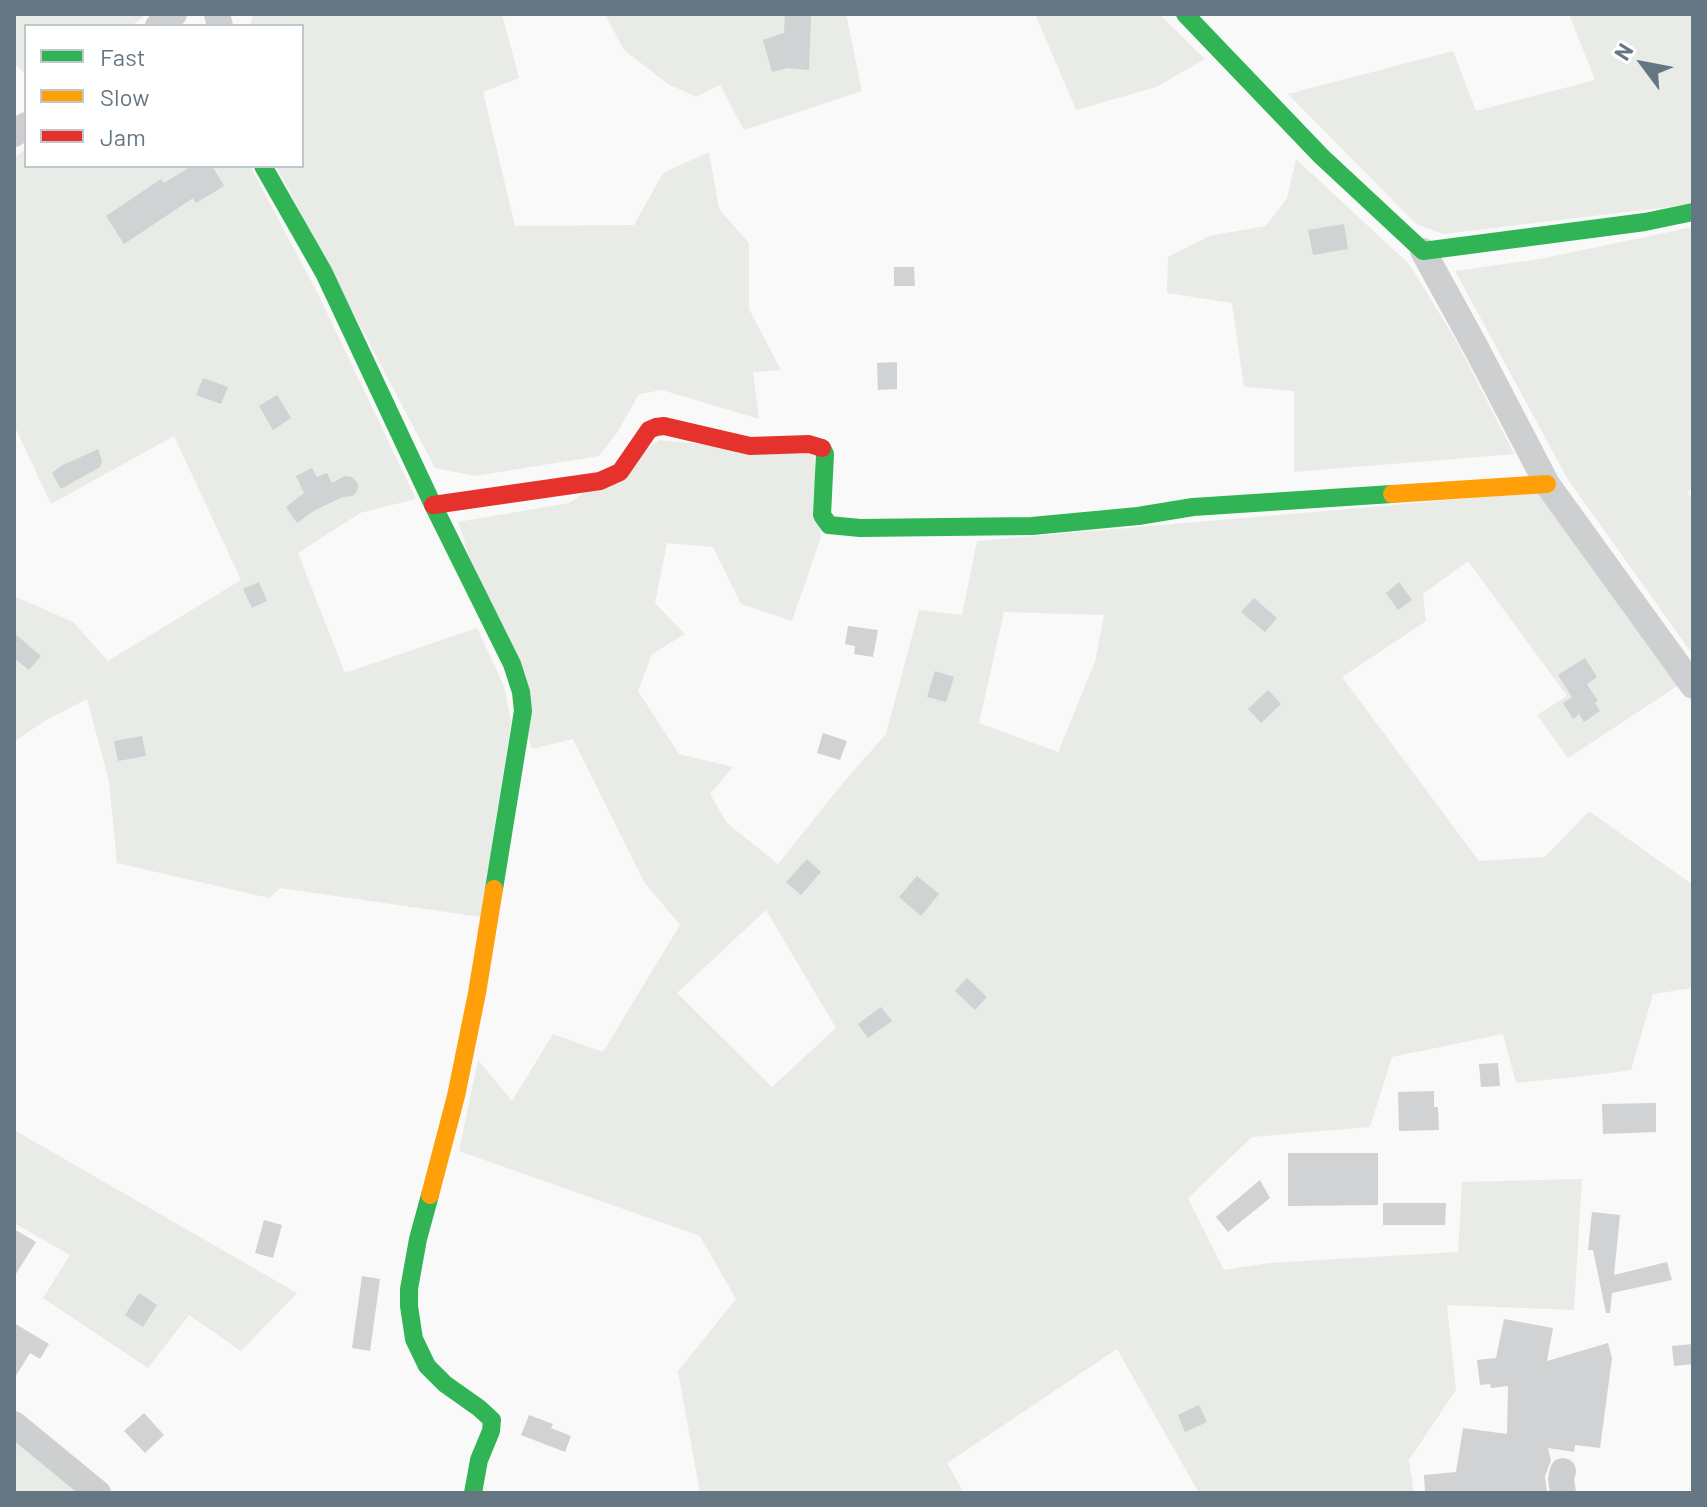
<!DOCTYPE html>
<style>
body{margin:0}
#map{position:relative;width:1707px;height:1507px;overflow:hidden;background:#f9f9f9;font-family:Barlow,sans-serif}
canvas{display:block}
.frame{position:absolute;inset:0;border:16px solid #657683;pointer-events:none}
.legend{position:absolute;left:24px;top:24px;width:280px;height:144px;box-sizing:border-box;background:#fff;border:2px solid #c1c8cd;margin:0;padding:10px 14px;list-style:none;font-size:24px;color:#657683}
.legend li{display:flex;align-items:center;gap:16px;height:40px}
.legend b{width:40px;border:2px solid #c1c8cd}
.north{position:absolute;left:1603px;top:24px;width:80px;height:80px;-webkit-text-stroke:6px #fff;paint-order:stroke;rotate:302deg;font-size:22px;font-weight:700;line-height:32px;text-align:center;color:#657683}
.north::after{content:'';display:block;margin:auto;width:28px;height:36px;background:#657683;clip-path:polygon(50% 0,100% 100%,50% 72%,0 100%)}
</style>
<div id="map">
<canvas width="1707" height="1507"></canvas>
<div class="frame"></div>
<ul class="legend">
<li><b style="height:10px;background:#30b455"></b>Fast</li>
<li><b style="height:10px;background:#ff9f0a"></b>Slow</li>
<li><b style="height:10px;background:#e5322d"></b>Jam</li>
</ul>
<div class="north">N</div>
</div>
<script>
const ctx = document.querySelector('canvas').getContext('2d');
ctx.lineJoin = 'round';
function paint(path, color) { ctx.fillStyle = color; ctx.fill(path, 'evenodd'); }
const toPath = rows => new Path2D(rows.map(r => 'M' + r).join(''));
function strokePath(path, color, width, dash) { ctx.strokeStyle = color; ctx.lineWidth = width; ctx.lineCap = dash ? 'butt' : 'round'; ctx.setLineDash(dash || []); ctx.stroke(path); }
const green = toPath([
 [14,14,147,14,131,26,26,26,26,74,14,64],
 [253,14,502,14,519,78,483,92,515,226,634,225,663,173,709,152,719,209,749,243,749,309,781,370,753,372,759,419,662,390,639,394,617,433,599,456,475,476,435,468,276,166,302,166,302,26,250,26],
 [605,14,846,14,862,91,744,130,720,85,696,97,668,84,624,50],
 [1035,14,1159,14,1205,59,1156,87,1076,110],
 [1569,14,1693,14,1693,204,1443,234,1416,224,1288,94,1453,51,1476,111,1595,80],
 [26,149,26,166,250,166,317,292,416,499,360,513,298,553,345,673,477,628,504,686,511,722,481,917,280,888,269,898,117,863,109,781,87,699,46,720,14,742,14,596,73,622,108,661,241,580,174,436,51,504,14,425,14,158],
 [1296,159,1410,265,1458,344,1514,454,1294,472,1294,391,1244,387,1232,303,1167,293,1168,257,1209,236,1266,226,1287,198],
 [1693,227,1693,485,1687,494,1693,497,1693,655,1567,478,1455,271,1540,259],
 [659,440,814,455,821,537,792,621,741,604,713,547,667,543,655,603,685,634,652,654,638,691,679,754,733,767,710,794,727,823,778,864,842,784,886,734,919,610,962,615,977,541,1544,492,1679,685,1568,758,1537,715,1567,696,1468,561,1423,594,1426,621,1342,677,1479,861,1545,857,1589,811,1693,885,1693,988,1653,994,1631,1070,1603,1074,1516,1083,1503,1034,1392,1057,1370,1127,1252,1137,1188,1198,1224,1270,1269,1263,1458,1252,1462,1182,1582,1179,1574,1310,1447,1305,1456,1390,1409,1460,1414,1493,1199,1493,1117,1349,947,1463,964,1493,700,1493,678,1371,736,1299,700,1236,459,1151,478,1060,512,1101,553,1034,603,1052,680,925,644,882,573,739,532,749,458,522,569,503],
 [1004,612,1104,615,1095,662,1058,752,979,723],
 [766,910,836,1028,772,1087,677,993],
 [14,1130,297,1293,241,1351,189,1315,148,1368,43,1298,70,1255,14,1223],
 [14,1438,82,1493,14,1493]
]);
const building = toPath([
 [785,15,811,16,809,70,788,68,772,72,763,40,784,33],
 [192,166,212,166,224,186,196,203,193,198,124,244,106,216,161,179,164,183],
 [1344,224,1348,249,1313,255,1308,230],
 [894,267,914,267,915,286,894,286],
 [897,362,897,389,878,390,877,363],
 [203,378,228,387,221,404,196,395],
 [277,395,291,418,273,430,259,406],
 [98,449,102,461,100,467,61,489,52,473,61,466],
 [312,468,317,477,327,473,332,483,345,476,352,477,358,484,357,491,353,496,343,497,315,510,297,523,286,507,304,493,296,476],
 [259,582,267,601,252,608,243,589],
 [1399,582,1412,600,1398,610,1386,593],
 [1254,598,1277,618,1265,632,1241,612],
 [848,626,878,630,873,657,854,654,855,646,845,644],
 [14,633,41,656,29,670,14,658],
 [1585,658,1597,677,1587,684,1598,701,1595,703,1600,711,1584,722,1579,714,1573,719,1563,703,1572,697,1558,675],
 [935,671,954,677,946,702,927,697],
 [1268,690,1281,704,1261,723,1248,709],
 [823,733,847,741,840,760,817,753],
 [142,736,146,756,118,761,114,741],
 [807,859,821,872,801,895,786,882],
 [917,876,939,894,921,916,899,897],
 [967,978,987,997,975,1010,955,991],
 [881,1007,892,1021,868,1038,858,1024],
 [1498,1063,1500,1086,1481,1087,1479,1064],
 [1434,1091,1434,1107,1438,1107,1439,1130,1399,1131,1398,1092],
 [1656,1103,1656,1132,1603,1134,1602,1104],
 [1288,1153,1378,1153,1378,1205,1288,1206],
 [1260,1180,1270,1198,1228,1232,1216,1217],
 [1383,1203,1446,1203,1445,1225,1383,1225],
 [1592,1212,1620,1215,1614,1275,1667,1262,1672,1280,1612,1293,1610,1313,1606,1313,1593,1250,1588,1250],
 [264,1220,282,1225,273,1258,255,1253],
 [14,1229,36,1242,14,1277],
 [362,1276,380,1279,370,1351,352,1348],
 [139,1293,157,1305,143,1327,125,1315],
 [1504,1319,1553,1328,1547,1361,1608,1343,1612,1358,1600,1448,1575,1445,1574,1452,1548,1448,1551,1461,1545,1476,1547,1493,1425,1493,1424,1475,1456,1472,1463,1428,1507,1434,1508,1386,1491,1388,1490,1384,1480,1385,1477,1360,1496,1358],
 [14,1323,49,1344,40,1359,30,1353,14,1379],
 [1693,1344,1693,1364,1674,1366,1672,1346],
 [1199,1405,1207,1422,1185,1432,1178,1415],
 [144,1413,164,1435,145,1453,124,1431],
 [529,1415,553,1424,551,1428,571,1436,565,1452,521,1435]
]);
const street = toPath([
 [217,14,220,26],
 [158,26,174,14],
 [14,134,26,125],
 [1423,251,1474,344,1547,484,1693,686],
 [14,1424,98,1493],
 [1563,1471,1561,1479,1563,1493]
]);
const fast = toPath([
 [1185,14,1321,156,1423,251,1645,222,1693,212],
 [263,166,324,273,433,505,512,664,521,692,523,711,494,889],
 [822,448,825,454,822,515,829,525,860,528,1032,526,1138,516,1193,507,1392,494],
 [430,1195,418,1239,409,1289,409,1306,414,1339,427,1366,445,1384,479,1408,492,1420,491,1431,479,1460,473,1493]
]);
const slow = toPath([
 [1392,494,1547,484],
 [430,1195,456,1096,477,993,494,889]
]);
const jam = toPath([
 [433,505,600,481,620,472,649,430,656,427,664,426,750,446,809,444,822,448]
]);
paint(green, '#e8ebe6');
paint(building, '#d0d2d3');
strokePath(street, '#cecfd0', 26);
strokePath(fast, '#30b455', 18);
strokePath(slow, '#ff9f0a', 18);
strokePath(jam, '#e5322d', 18);
</script>
